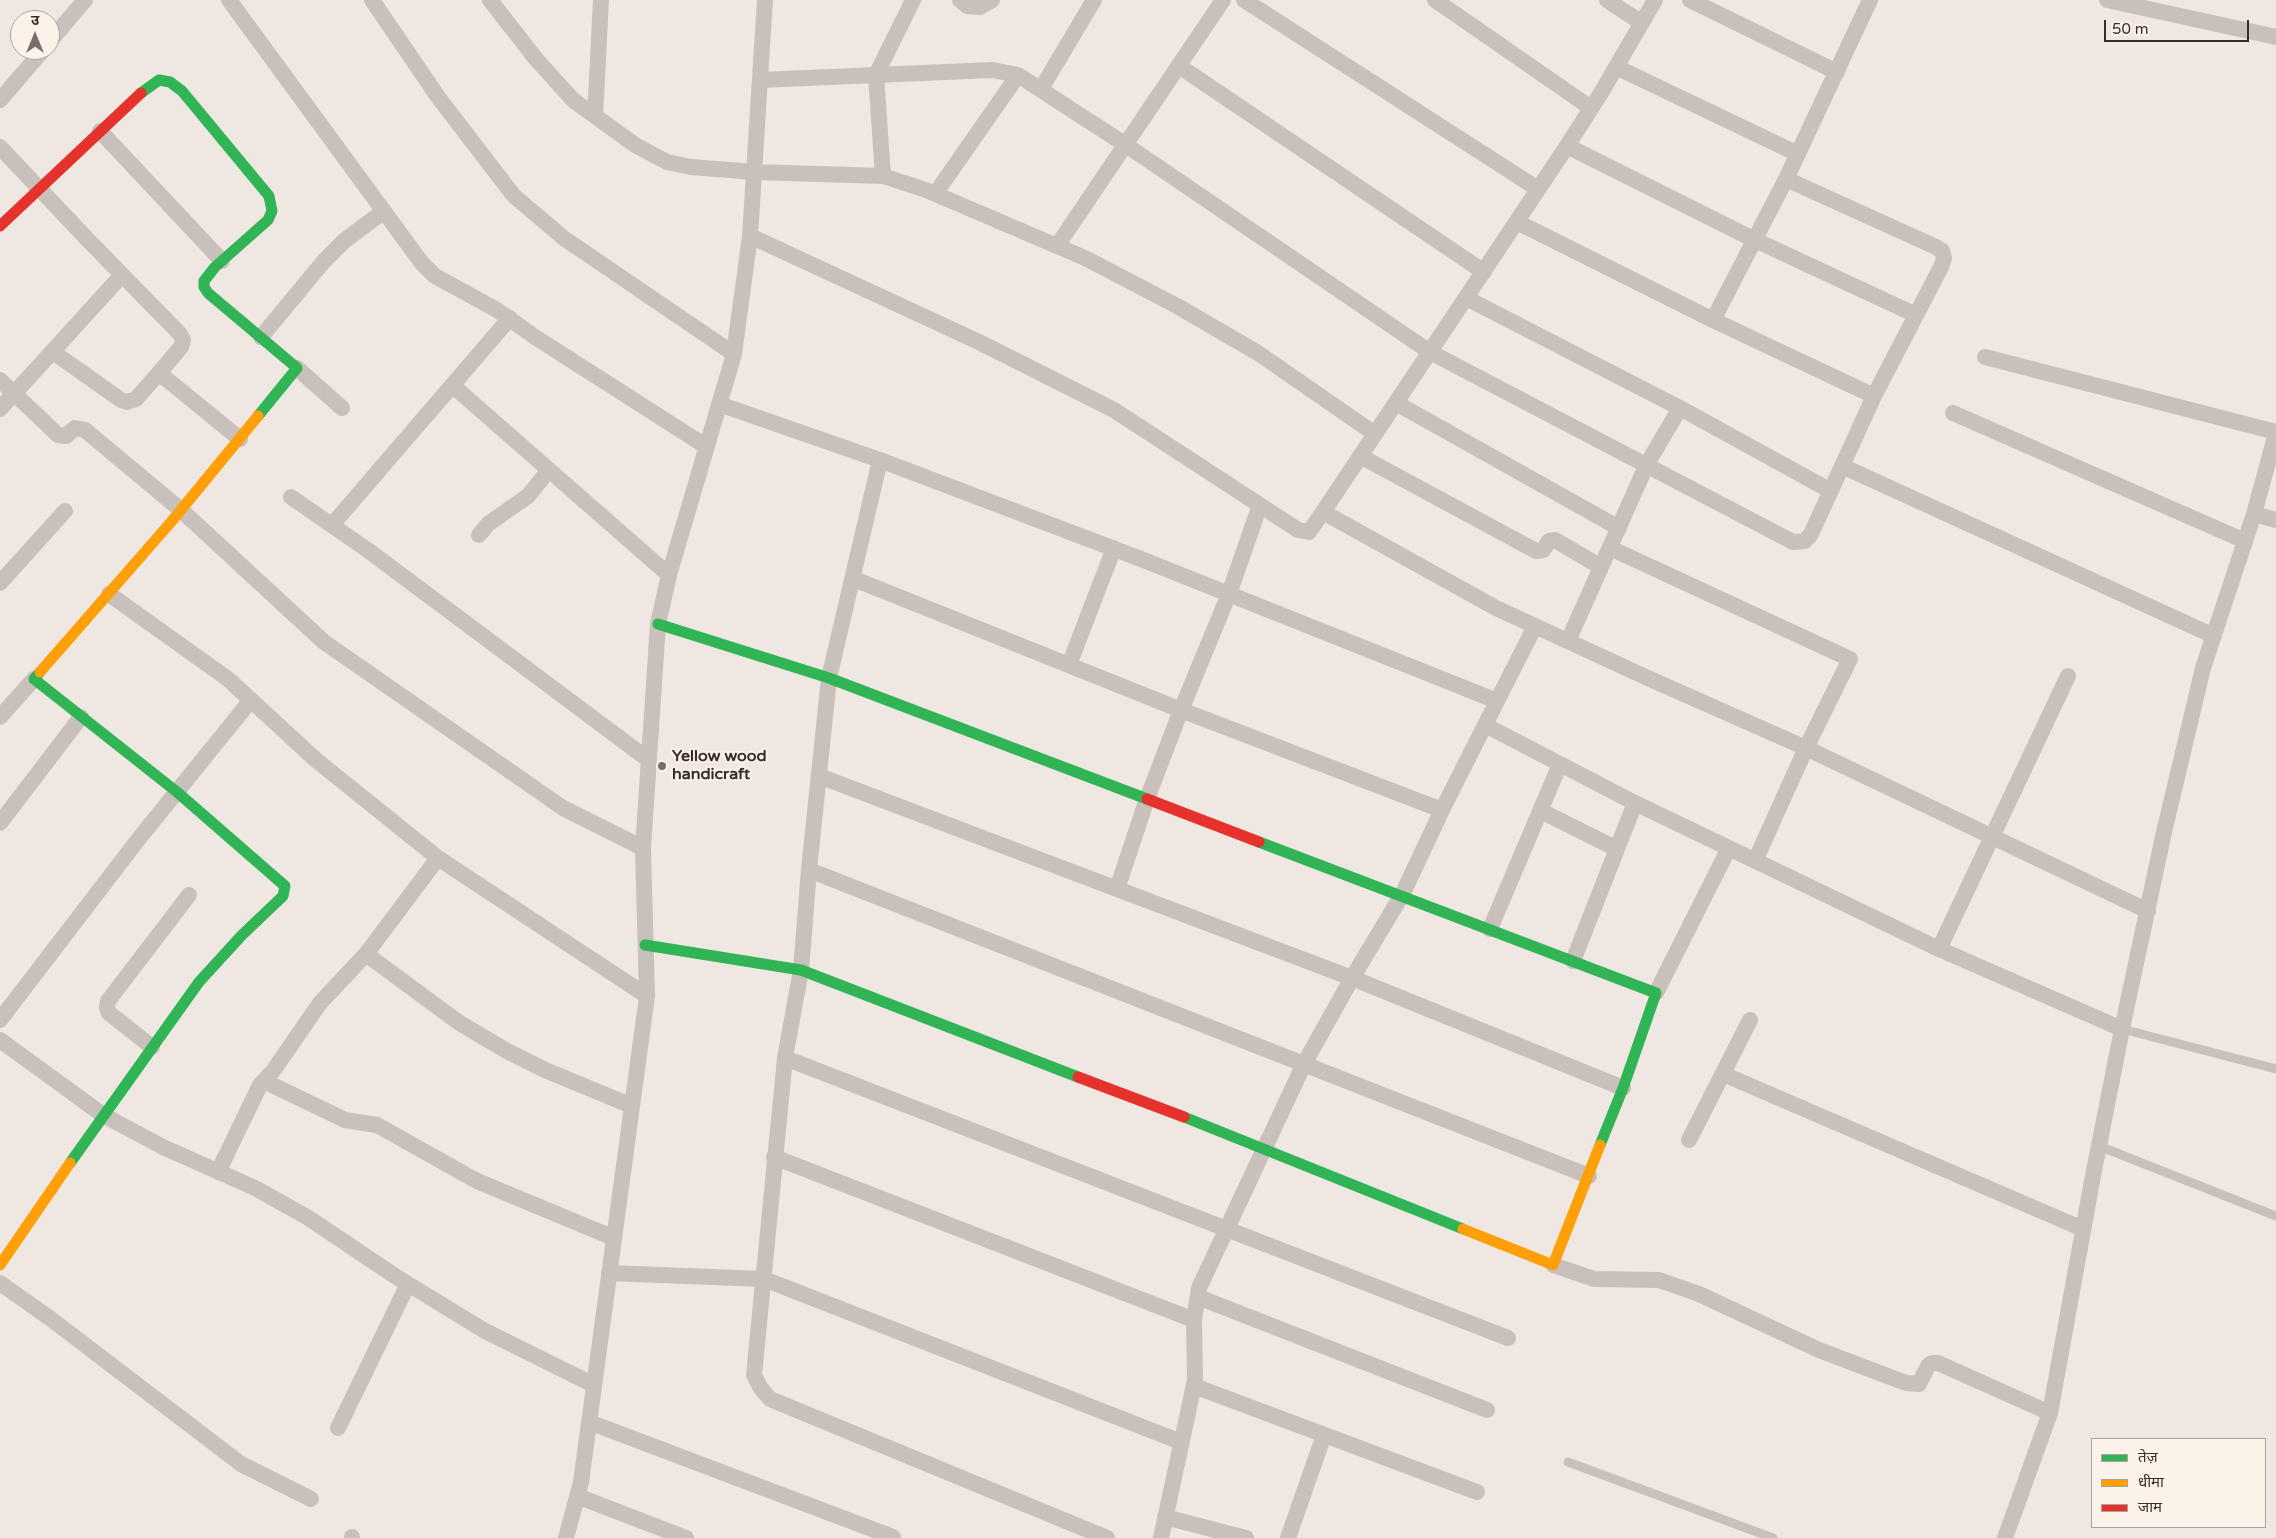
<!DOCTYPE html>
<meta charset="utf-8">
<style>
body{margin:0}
#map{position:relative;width:2276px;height:1538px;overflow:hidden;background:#efe8e2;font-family:"Varela Round","Noto Sans Devanagari",sans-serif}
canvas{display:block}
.legend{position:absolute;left:2091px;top:1438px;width:175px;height:90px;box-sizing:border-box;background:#fbf2ea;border:1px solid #ada39d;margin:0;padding:6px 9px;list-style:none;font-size:15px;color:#392d29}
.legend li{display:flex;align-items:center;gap:10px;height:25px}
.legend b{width:25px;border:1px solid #ada39d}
.north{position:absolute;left:10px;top:10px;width:50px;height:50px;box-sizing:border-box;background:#fbf2ea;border:1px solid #ada39d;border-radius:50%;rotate:0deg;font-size:14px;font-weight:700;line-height:20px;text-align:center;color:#392d29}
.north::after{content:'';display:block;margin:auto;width:18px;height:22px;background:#796e6a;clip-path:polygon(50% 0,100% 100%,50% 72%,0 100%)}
.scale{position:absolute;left:2104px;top:20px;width:145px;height:22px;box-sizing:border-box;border:2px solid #392d29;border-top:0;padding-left:6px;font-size:15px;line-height:18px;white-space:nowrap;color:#392d29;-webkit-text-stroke:4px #fbf2ea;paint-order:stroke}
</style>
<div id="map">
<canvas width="2276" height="1538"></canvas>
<ul class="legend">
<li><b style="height:6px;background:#30b455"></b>तेज़</li>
<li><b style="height:6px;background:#ff9f0a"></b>धीमा</li>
<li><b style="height:6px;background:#e5322d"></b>जाम</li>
</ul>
<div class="north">उ</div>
<div class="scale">50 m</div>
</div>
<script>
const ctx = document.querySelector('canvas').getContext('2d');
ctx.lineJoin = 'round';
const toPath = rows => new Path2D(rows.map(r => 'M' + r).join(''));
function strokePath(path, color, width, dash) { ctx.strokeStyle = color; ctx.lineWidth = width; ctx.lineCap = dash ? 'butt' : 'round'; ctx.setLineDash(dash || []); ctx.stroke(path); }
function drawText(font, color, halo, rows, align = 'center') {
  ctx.font = font + ' "Varela Round",sans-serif'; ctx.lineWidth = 4; ctx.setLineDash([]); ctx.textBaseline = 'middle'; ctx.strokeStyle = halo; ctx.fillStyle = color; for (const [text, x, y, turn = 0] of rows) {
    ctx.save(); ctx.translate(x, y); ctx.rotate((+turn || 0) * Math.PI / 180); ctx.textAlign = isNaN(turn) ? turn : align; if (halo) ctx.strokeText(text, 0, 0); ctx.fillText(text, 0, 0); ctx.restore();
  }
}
const lane = toPath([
 [2122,1029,2276,1069],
 [2099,1146,2276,1216],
 [1568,1462,1773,1538]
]);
const street = toPath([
 [229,0,421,262,435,276,497,310,535,337,707,447],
 [372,0,438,97,514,196,565,239,734,354],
 [490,0,536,59,573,100,635,145,667,162,691,167,754,172,883,176,926,190,1085,258,1177,306,1258,353,1375,434],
 [960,0,967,6,980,7,992,0],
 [1244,0,1538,189],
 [1435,0,1591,108],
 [1607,0,1642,23],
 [1690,0,1837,72],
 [1870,0,1786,179,1713,320,1874,396],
 [2107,0,2276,37],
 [50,41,85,0],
 [1179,66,1484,272],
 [1616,67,1798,154],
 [760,80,992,70,1018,75,1126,145,1430,352,1793,542,1805,541,1811,534,1874,396,1941,267,1944,258,1942,251,1936,247,1786,179],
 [1041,89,1094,0],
 [0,100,43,50],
 [595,116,601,0],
 [100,131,222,261],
 [1567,146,1755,240,1916,315],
 [0,147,89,241,180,334,183,340,181,347,159,373,240,439],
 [883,176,876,75,913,0],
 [935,194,1018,75],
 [1517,222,1713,320],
 [750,236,979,342,1114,410,1298,530,1309,532,1323,512,1496,608,1650,679,1806,748,2148,911],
 [1057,246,1223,0],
 [1466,298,1680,408,1831,491],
 [261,337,324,261,344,241,384,211],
 [53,352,121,400,127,402,136,399,159,373],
 [1985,357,2276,432],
 [297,368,342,408],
 [0,380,58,435,66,436,75,428,85,430,181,510,324,642,563,808,643,848],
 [452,385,669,575],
 [1396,403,1619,528],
 [719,404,880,460,1141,559,1497,701],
 [0,409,122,275],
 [1953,413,2245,541],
 [1360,456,1536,551,1543,550,1549,541,1555,540,1601,567],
 [880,460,829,678,809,870,801,970,785,1058,754,1375,760,1387,770,1399,1107,1538],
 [1842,466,2214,636],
 [291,497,369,551,649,760],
 [1323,512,1567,146,1601,93,1655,0],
 [2254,514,2276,520],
 [332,525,510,318],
 [479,535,488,524,528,496,549,470],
 [1610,548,1850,659,1806,748,1755,861],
 [854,579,1181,710,1442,810,1402,895,1352,978,1304,1064,1199,1288,1194,1320,1195,1380,1161,1538],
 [0,583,65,511],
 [109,594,228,679,316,760,438,858,647,996],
 [1568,641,1647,464,1680,408],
 [1069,665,1114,548],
 [0,717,34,679],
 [1485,725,1635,803,1939,949,2122,1029],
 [819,776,1352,978,1623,1088],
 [1442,810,1535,626],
 [1541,811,1617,849],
 [0,823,81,717],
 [809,870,1589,1176],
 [1117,889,1147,799,1181,710,1229,594,1260,505],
 [1490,929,1560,764],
 [1939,949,2068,676],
 [366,954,458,1022,507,1051,545,1070,632,1106],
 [1573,961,1635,803],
 [1656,993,1729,848],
 [0,1020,137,841,251,700],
 [0,1040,103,1115,163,1147,255,1188,307,1217,395,1276,485,1331,594,1385],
 [152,1047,109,1013,107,1008,108,1001,189,895],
 [785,1058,1508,1338],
 [1723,1074,2083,1229],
 [264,1081,345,1120,377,1125,477,1181,614,1238],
 [1689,1140,1750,1020],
 [774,1157,1194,1320],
 [218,1172,260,1085,273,1071,320,1003,366,954,438,858],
 [1553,1265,1594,1279,1659,1280,1699,1294,1819,1350,1906,1383,1919,1384,1928,1366,1932,1363,1938,1363,2050,1413],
 [609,1273,764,1279,1181,1442],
 [0,1283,51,1319,241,1464,311,1499],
 [1198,1297,1487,1410],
 [1194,1386,1477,1492],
 [589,1422,893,1537],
 [338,1428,408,1284],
 [577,1496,686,1538],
 [1165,1517,1246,1538],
 [352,1538,352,1537],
 [566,1538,581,1482,647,996,643,848,658,624,669,575,734,354,750,236,765,0],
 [1288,1538,1324,1435],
 [2005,1538,2050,1413,2092,1181,2122,1029,2164,832,2203,668,2254,514,2276,433]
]);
const fast = toPath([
 [141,93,159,80,170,82,182,91,269,196,272,211,268,220,215,267,204,281,204,287,208,293,297,368,258,416],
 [658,624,829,678,1147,799],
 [40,672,34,679,177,792,285,886,283,896,242,935,199,982,70,1163],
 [1259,842,1656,993,1623,1088,1600,1145],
 [645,945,801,970,1078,1077],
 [1184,1117,1463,1229]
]);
const slow = toPath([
 [40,672,171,522,258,416],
 [1463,1229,1553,1265,1600,1145],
 [0,1265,70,1163]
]);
const jam = toPath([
 [0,226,141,93],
 [1147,799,1259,842],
 [1078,1077,1184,1117]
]);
const markers = [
 [662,766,5,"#796e6a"]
];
const poiNames = [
 ["Yellow wood",672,757],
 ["handicraft",672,775]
];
strokePath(lane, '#c8c0bb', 9);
strokePath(street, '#c8c0bb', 16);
strokePath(fast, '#30b455', 11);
strokePath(slow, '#ff9f0a', 11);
strokePath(jam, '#e5322d', 11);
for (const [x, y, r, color] of markers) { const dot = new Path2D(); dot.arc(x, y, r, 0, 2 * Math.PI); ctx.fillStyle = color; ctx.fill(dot); strokePath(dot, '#fbf2ea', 2); }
drawText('bold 16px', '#392d29', '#fbf2ea', poiNames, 'left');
</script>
